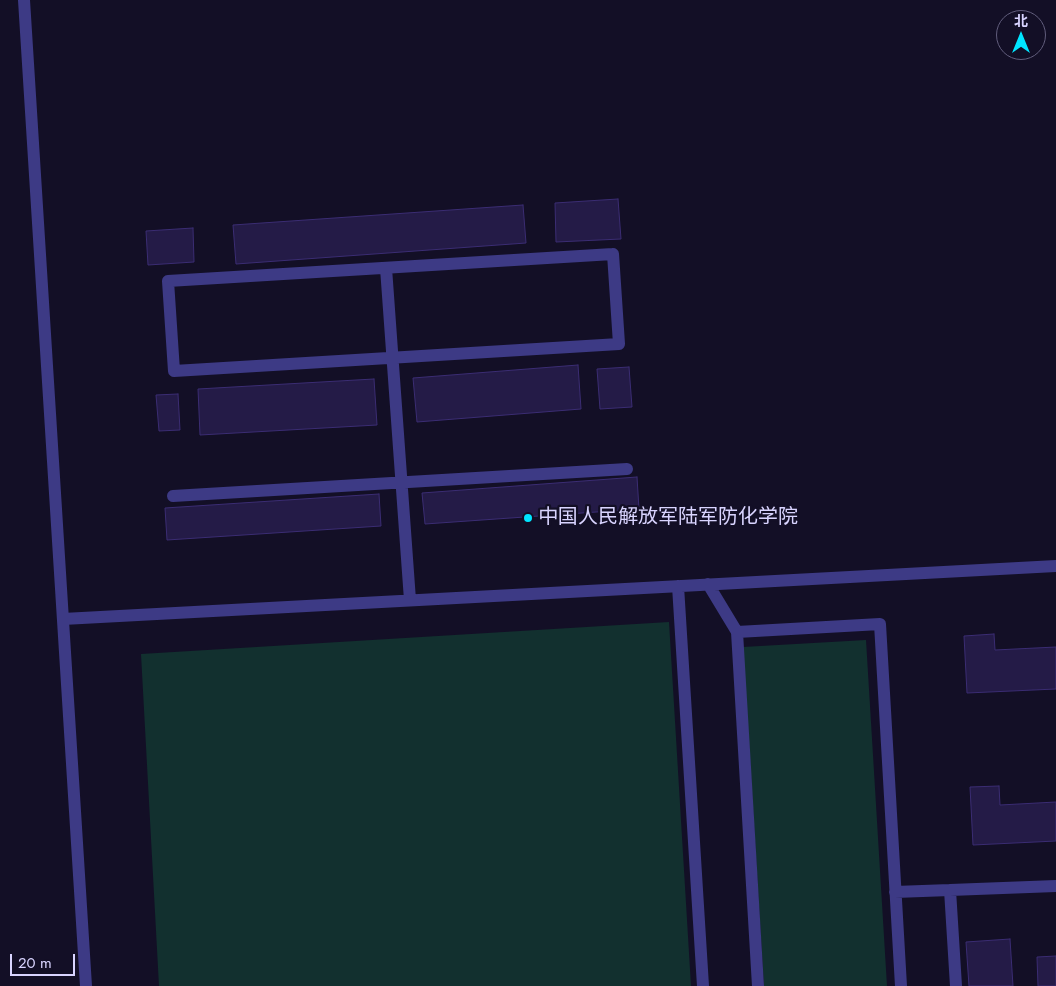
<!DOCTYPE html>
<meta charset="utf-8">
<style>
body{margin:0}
#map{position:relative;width:1056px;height:986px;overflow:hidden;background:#130f26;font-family:Jost,"Noto Sans SC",sans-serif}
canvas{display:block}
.north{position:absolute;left:996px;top:10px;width:50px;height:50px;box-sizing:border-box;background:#130f26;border:1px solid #625e7d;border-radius:50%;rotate:0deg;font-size:14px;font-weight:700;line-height:20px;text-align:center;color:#d9d4ff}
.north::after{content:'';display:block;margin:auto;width:18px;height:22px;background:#00e5ff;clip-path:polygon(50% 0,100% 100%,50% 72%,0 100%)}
.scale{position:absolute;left:10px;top:954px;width:65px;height:22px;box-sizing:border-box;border:2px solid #d9d4ff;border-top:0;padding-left:6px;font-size:15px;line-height:18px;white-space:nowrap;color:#d9d4ff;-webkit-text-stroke:4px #130f26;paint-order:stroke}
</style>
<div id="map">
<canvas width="1056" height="986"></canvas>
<div class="north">北</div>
<div class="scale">20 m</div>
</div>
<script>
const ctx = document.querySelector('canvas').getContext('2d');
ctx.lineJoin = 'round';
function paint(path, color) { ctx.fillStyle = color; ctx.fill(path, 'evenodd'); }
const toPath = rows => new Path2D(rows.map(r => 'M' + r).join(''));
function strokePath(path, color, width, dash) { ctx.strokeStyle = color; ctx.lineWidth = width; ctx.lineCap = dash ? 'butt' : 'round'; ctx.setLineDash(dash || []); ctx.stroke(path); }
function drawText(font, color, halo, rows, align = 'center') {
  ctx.font = font + ' Jost,"Noto Sans SC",sans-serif'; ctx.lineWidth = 4.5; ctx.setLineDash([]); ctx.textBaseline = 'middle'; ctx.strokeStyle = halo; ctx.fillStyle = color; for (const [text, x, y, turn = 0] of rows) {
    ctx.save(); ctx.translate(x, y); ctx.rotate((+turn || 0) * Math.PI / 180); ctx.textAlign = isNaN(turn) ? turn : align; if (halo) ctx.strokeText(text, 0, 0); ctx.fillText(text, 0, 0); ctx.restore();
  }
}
const green = toPath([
 [669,622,691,986,159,986,141,654],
 [866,640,887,986,764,986,743,647]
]);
const building = toPath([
 [618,199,621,239,556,242,555,203,618,199],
 [523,205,526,243,236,264,233,225,523,205],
 [193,228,194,262,148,265,146,231,193,228],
 [578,365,581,409,417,422,413,378,578,365],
 [629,367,632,407,600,409,597,369,629,367],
 [374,379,377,425,200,435,198,389,374,379],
 [178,394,180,430,159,431,156,395,178,394],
 [637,477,639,509,425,524,422,493,637,477],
 [379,494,381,526,167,540,165,508,379,494],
 [994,634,995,650,1056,647,1056,689,967,693,964,636,994,634],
 [999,786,1000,805,1056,802,1056,841,973,845,970,787,999,786],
 [1010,939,1013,986,969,986,966,942,1010,939],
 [1056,956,1056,986,1038,986,1037,957,1056,956]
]);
const minor = toPath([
 [24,0,86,986],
 [613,254,619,344,174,371,168,281,613,254],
 [386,268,410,600],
 [173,496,627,469],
 [708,584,737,632,758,986],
 [678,586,703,986],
 [63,619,1056,566],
 [737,632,880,624,901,986],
 [895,892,950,890],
 [956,986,950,890,1056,886]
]);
const markers = [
 [528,518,5,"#00e5ff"]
];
const poiNames = [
 ["中国人民解放军陆军防化学院",538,518]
];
paint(green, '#12302f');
paint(building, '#241b47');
strokePath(building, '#3b2d73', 1);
strokePath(minor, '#3d3a85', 12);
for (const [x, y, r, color] of markers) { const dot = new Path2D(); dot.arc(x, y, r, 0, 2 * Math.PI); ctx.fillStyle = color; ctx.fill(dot); strokePath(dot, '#130f26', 2); }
drawText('20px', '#d9d4ff', '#130f26', poiNames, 'left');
</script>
